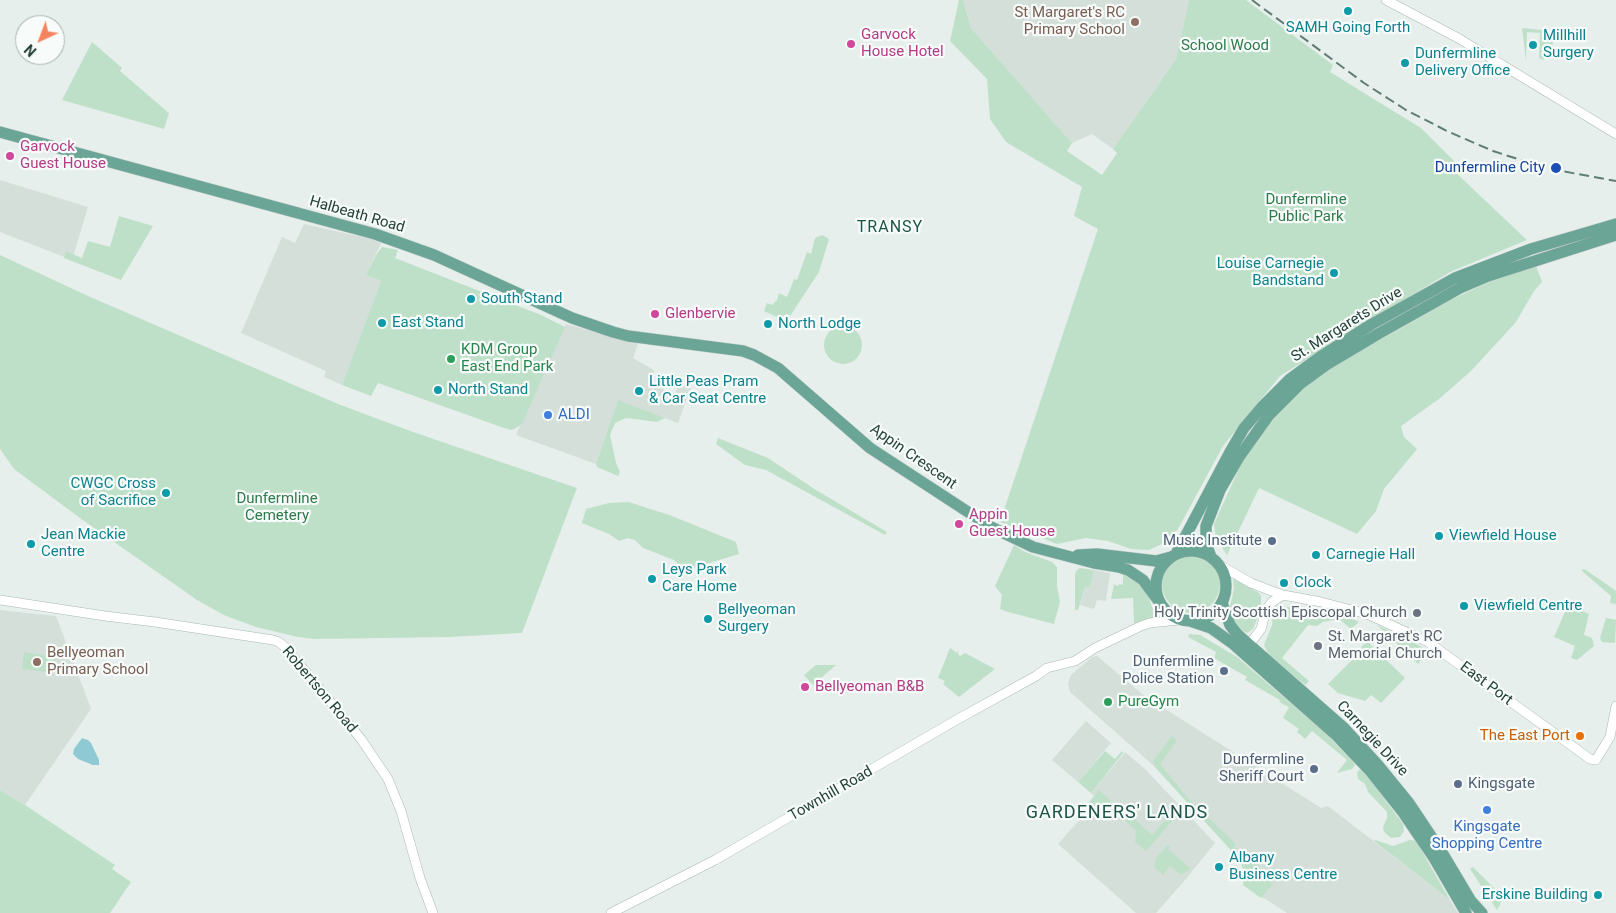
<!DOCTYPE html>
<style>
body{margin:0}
#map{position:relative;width:1616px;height:913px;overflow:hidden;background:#e6efeb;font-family:Roboto,sans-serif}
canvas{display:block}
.north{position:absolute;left:15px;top:15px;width:50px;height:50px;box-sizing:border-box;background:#f7fbf9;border:1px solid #a3b1ad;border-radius:50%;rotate:223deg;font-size:14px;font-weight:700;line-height:20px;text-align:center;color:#24423a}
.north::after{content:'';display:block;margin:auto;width:18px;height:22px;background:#f4845f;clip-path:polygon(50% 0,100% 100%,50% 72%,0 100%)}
</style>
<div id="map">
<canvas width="1616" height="913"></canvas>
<div class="north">N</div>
</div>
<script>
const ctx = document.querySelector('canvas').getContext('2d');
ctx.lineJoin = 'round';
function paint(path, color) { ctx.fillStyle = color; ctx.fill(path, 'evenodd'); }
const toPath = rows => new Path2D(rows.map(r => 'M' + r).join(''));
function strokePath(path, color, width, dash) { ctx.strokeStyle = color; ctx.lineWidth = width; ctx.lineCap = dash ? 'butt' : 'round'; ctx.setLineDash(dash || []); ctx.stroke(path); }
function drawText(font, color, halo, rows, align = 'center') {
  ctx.font = font + ' Roboto,sans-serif'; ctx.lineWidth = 4.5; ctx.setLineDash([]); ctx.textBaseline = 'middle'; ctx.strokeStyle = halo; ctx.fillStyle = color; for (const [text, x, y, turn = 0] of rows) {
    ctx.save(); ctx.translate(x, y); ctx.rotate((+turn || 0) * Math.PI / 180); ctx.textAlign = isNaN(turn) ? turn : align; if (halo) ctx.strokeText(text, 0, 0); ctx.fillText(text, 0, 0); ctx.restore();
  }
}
const built = toPath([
 [963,0,1189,0,1176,59,1113,149,1092,134,1072,143,971,28],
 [0,180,88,207,72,260,0,232],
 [304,224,371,239,381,243,366,275,381,281,342,385,324,377,326,371,241,333,282,237,295,243],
 [566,324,638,344,633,358,654,370,651,384,675,394,679,384,691,388,678,423,618,401,596,464,516,435],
 [1094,570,1110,573,1106,601,1097,600,1094,609,1080,605,1085,587,1090,587],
 [0,610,56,616,91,709,25,805,0,790],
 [1097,656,1147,698,1148,698,1321,808,1328,806,1450,900,1458,913,1287,913,1262,897,1261,889,1241,861,1154,766,1070,692,1068,683,1071,675,1092,657],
 [1086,721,1111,743,1078,782,1052,760],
 [1125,752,1145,769,1215,843,1186,879,1156,913,1136,913,1058,844,1097,800,1091,793]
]);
const green = toPath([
 [959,0,963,0,971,28,1072,143,1067,151,1102,175,1117,153,1113,149,1176,59,1189,0,1246,0,1333,65,1330,72,1421,128,1457,164,1454,171,1527,240,1450,272,1280,376,1223,446,1178,529,1164,543,1149,550,1131,549,1108,541,1086,538,1057,544,1000,522,1098,229,1074,216,1082,187,1006,142,990,119,987,79,950,41],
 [1522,28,1542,30,1556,36,1547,58,1545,57,1543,60,1539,58,1540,33,1527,32,1526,61],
 [92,42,122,68,120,71,169,113,164,129,62,100],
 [119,216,153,226,121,280,64,258,66,251,82,258,88,241,110,247],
 [822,235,829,239,819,272,790,316,786,314,781,319,764,311,767,303,772,305,777,300,779,293,787,297,794,279,797,280,807,252,811,254,815,238],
 [382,247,398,250,395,258,541,315,565,327,522,424,516,428,512,430,504,428,378,383,371,396,342,385,381,281,366,275,376,255],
 [0,255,88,296,338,404,413,432,577,488,522,633,448,637,314,639,298,637,256,627,224,615,197,600,80,518,14,469,0,449],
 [1536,266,1542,282,1534,291,1516,322,1471,371,1439,399,1401,426,1404,437,1417,449,1384,489,1376,511,1357,534,1259,488,1227,555,1216,538,1214,524,1241,464,1249,450,1276,415,1307,385,1340,361,1400,329,1448,301,1513,271],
 '824 345a19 19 0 1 1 38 0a19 19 0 1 1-38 0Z',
 [618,400,665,418,657,422,626,418,615,423,610,435,616,463,620,472,618,476,597,467,596,464],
 [718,438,768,458,816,490,887,532,885,535,766,470,745,465,716,444],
 [629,502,672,516,736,542,739,554,693,568,681,567,674,560,643,548,635,540,628,538,619,541,609,534,582,523,586,509,609,503],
 [1014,545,1025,552,1052,562,1057,567,1057,586,1060,602,1054,624,1008,612,1000,609,1002,595,995,586],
 '1162 584a29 29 0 1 1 58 0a29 29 0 1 1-58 0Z',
 [1080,568,1094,570,1090,587,1085,587,1078,610,1075,610,1075,576,1076,571],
 [1582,569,1586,570,1616,591,1616,604,1610,603,1611,596,1582,571],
 [1123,574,1137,583,1137,580,1147,592,1152,607,1159,617,1158,618,1134,623,1133,598,1111,599,1114,584,1118,586,1119,584,1123,585],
 [1233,578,1259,593,1261,596,1261,610,1253,629,1247,633,1241,630,1237,624,1235,626,1231,618,1230,606,1234,589],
 [1568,605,1589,614,1584,635,1592,638,1594,646,1577,660,1571,658,1575,646,1554,637],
 [1280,606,1337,614,1348,617,1359,622,1351,629,1339,619,1323,622,1317,626,1308,625,1282,658,1309,681,1305,685,1269,655,1264,645,1272,625,1273,611,1274,607],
 [1606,618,1616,620,1615,643,1602,642,1600,638],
 [1377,625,1411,641,1429,651,1418,664],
 [1189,634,1200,635,1237,657,1323,731,1352,760,1355,765,1352,769,1337,773,1347,760,1312,731,1305,739,1297,732,1299,729,1283,718,1289,707,1279,702,1280,700,1245,680,1247,677,1214,658,1216,652,1188,637],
 [1367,641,1405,678,1381,703,1371,695,1365,701,1338,693,1328,684,1363,649,1361,647],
 [950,648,957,653,959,650,958,654,960,656,965,653,995,669,959,697,943,684,945,681,938,678],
 [24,652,56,657,53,673,22,669],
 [816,665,836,665,813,685,804,675],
 [1172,736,1177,740,1160,764,1189,799,1236,844,1234,847,1271,876,1268,880,1273,884,1261,898,1243,885,1244,871,1239,859,1154,766,1153,761],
 [1105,751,1115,759,1122,751,1123,753,1091,793,1078,782],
 [1359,770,1361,770,1372,782,1403,824,1404,831,1400,837,1391,838,1384,832,1383,827,1387,818,1387,812,1368,792,1365,784,1358,779,1357,772],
 [0,790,25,805,115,865,112,869,131,882,110,913,0,913],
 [1099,790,1122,811,1115,818,1103,807,1099,811,1096,809,1092,813,1085,807],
 [1125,810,1152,835,1169,816,1173,820,1146,851,1135,842,1136,830,1120,816],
 [1375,840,1393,846,1410,840,1416,841,1450,900,1374,841],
 [1168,845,1170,847,1168,849,1191,869,1181,875,1170,866,1163,875,1154,867,1156,858],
 [1473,867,1502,896,1500,905,1497,910,1470,869]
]);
const water = toPath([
 [82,738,88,740,91,743,99,760,99,765,93,765,78,759,73,754,74,749]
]);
const tertiary = toPath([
 [1386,0,1458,38,1616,134],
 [1218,564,1251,583,1269,590,1283,595,1321,602,1367,614,1428,642,1590,759,1596,760,1610,737,1616,706],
 [0,600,105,616,155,622,273,640,279,642,286,648,361,739,388,779,401,811,420,878,433,913],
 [1246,649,1261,629,1266,610,1272,602,1283,595],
 [611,913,715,860,958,719,1036,676,1047,668,1075,661,1095,648,1141,626,1150,623,1179,620]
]);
const primary = toPath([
 [0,132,375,234,434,255,572,318,613,332,628,336,743,351,754,355,778,368,870,448,991,527,1033,547,1094,563,1119,567,1128,570,1143,580,1160,603],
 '1156 586a35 35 0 1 1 70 0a35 35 0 1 1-70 0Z',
 [1176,554,1230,452,1244,428,1262,407,1290,379,1320,357,1372,324,1455,278,1531,249,1616,224],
 [1078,555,1097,554,1156,561,1171,557],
 [1211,557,1206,543,1206,526,1220,490,1239,457,1269,415,1300,384,1326,365,1378,334,1460,288,1488,276,1616,235],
 [1222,603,1230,625,1237,634,1344,728,1378,765,1409,803,1443,854,1471,901,1482,913],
 [1190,621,1211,628,1232,643,1337,736,1371,772,1402,811,1434,858,1466,913]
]);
const rail = toPath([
 [1252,0,1364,83,1406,110,1447,131,1493,151,1524,161,1556,170,1616,181]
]);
const markers = [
 [1348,11,5,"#0f9aa8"],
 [1135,22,5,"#8d6e63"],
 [851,44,5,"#d1479c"],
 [1533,45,5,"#0f9aa8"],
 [1405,63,5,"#0f9aa8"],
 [10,156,5,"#d1479c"],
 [1556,168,6,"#1a4fb4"],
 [1334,273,5,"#0f9aa8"],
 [471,299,5,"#0f9aa8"],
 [655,314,5,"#d1479c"],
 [382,323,5,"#0f9aa8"],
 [768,324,5,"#0f9aa8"],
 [451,359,5,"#2e9e5b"],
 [438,390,5,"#0f9aa8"],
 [639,391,5,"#0f9aa8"],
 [548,415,5,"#3f7fe0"],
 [166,493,5,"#0f9aa8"],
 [959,524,5,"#d1479c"],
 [1439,536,5,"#0f9aa8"],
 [1272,541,5,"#5c6f8a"],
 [31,544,5,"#0f9aa8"],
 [1316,555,5,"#0f9aa8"],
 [652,579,5,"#0f9aa8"],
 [1284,583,5,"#0f9aa8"],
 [1464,606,5,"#0f9aa8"],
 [1417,613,5,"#6b7280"],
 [708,619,5,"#0f9aa8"],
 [1318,646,5,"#6b7280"],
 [37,662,5,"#8d6e63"],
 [1224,671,5,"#5c6f8a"],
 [805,687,5,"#d1479c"],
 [1108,702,5,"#2e9e5b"],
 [1580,736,5,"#e8710a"],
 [1314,769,5,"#5c6f8a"],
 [1458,784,5,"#5c6f8a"],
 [1487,810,5,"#3f7fe0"],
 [1219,867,5,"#0f9aa8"],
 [1598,895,5,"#0f9aa8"]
];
const educationNames = [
 ["St Margaret's RC",1125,13],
 ["Primary School",1125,30],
 ["Bellyeoman",47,653,"left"],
 ["Primary School",47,670,"left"]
];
const cultureNames = [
 ["SAMH Going Forth",1348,28,"center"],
 ["Millhill",1543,36],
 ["Surgery",1543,53],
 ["Dunfermline",1415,54],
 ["Delivery Office",1415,71],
 ["Louise Carnegie",1324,264,"right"],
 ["Bandstand",1324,281,"right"],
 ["South Stand",481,299],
 ["East Stand",392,323],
 ["North Lodge",778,324],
 ["Little Peas Pram",649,382],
 ["& Car Seat Centre",649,399],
 ["North Stand",448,390],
 ["CWGC Cross",156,484,"right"],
 ["of Sacrifice",156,501,"right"],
 ["Jean Mackie",41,535],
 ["Centre",41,552],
 ["Viewfield House",1449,536],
 ["Carnegie Hall",1326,555],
 ["Leys Park",662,570],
 ["Care Home",662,587],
 ["Clock",1294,583],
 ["Viewfield Centre",1474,606],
 ["Bellyeoman",718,610],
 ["Surgery",718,627],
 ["Albany",1229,858],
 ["Business Centre",1229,875],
 ["Erskine Building",1588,895,"right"]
];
const hotelNames = [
 ["Garvock",861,35],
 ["House Hotel",861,52],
 ["Garvock",20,147],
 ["Guest House",20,164],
 ["Glenbervie",665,314],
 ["Appin",969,515],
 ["Guest House",969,532],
 ["Bellyeoman B&B",815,687]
];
const parkNames = [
 ["School Wood",1225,46],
 ["Dunfermline",1306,200],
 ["Public Park",1306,217],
 ["Dunfermline",277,499],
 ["Cemetery",277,516]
];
const transitNames = [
 ["Dunfermline City",1545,168]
];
const streetNames = [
 ["Halbeath Road",357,215,16],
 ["St. Margarets Drive",1347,325,-32],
 ["Appin Crescent",913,457,35],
 ["East Port",1486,684,37],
 ["Robertson Road",319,690,50],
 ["Carnegie Drive",1372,739,47],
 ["Townhill Road",831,794,-30]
];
const leisureNames = [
 ["KDM Group",461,350],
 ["East End Park",461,367],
 ["PureGym",1118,702]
];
const shopNames = [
 ["ALDI",558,415],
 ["Kingsgate",1487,827,"center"],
 ["Shopping Centre",1487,844,"center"]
];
const serviceNames = [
 ["Music Institute",1262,541],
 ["Dunfermline",1214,662],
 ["Police Station",1214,679],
 ["Dunfermline",1304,760],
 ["Sheriff Court",1304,777],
 ["Kingsgate",1468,784,"left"]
];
const worshipNames = [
 ["Holy Trinity Scottish Episcopal Church",1407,613],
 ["St. Margaret's RC",1328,637,"left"],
 ["Memorial Church",1328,654,"left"]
];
const foodNames = [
 ["The East Port",1570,736]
];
const neighbourhoodNames = [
 ["TRANSY",890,228]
];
const quarterNames = [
 ["GARDENERS' LANDS",1117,813]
];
paint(built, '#d4dfda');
paint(green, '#bfe0c8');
paint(water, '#8ec9d4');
strokePath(tertiary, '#a8b8b2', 10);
strokePath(primary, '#c2cac8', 12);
strokePath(tertiary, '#fff', 9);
strokePath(primary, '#6aa596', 11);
strokePath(rail, '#5f7d75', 2, [10, 5]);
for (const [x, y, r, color] of markers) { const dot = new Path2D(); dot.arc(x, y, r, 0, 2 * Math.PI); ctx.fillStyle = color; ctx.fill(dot); strokePath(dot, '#f7fbf9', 2); }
drawText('15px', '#785e54', '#f7fbf9', educationNames, 'right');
drawText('15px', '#0d838f', '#f7fbf9', cultureNames, 'left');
drawText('15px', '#b23c85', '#f7fbf9', hotelNames, 'left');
drawText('15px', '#2d7a4b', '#f7fbf9', parkNames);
drawText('15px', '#164399', '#f7fbf9', transitNames, 'right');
drawText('15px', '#24423a', '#f7fbf9', streetNames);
drawText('15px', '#27864d', '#f7fbf9', leisureNames, 'left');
drawText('15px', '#366cbe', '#f7fbf9', shopNames, 'left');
drawText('15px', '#4e5e75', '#f7fbf9', serviceNames, 'right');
drawText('15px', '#5b616d', '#f7fbf9', worshipNames, 'right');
drawText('15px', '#c56008', '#f7fbf9', foodNames, 'right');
ctx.letterSpacing = '1px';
drawText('16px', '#1f5548', '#f7fbf9', neighbourhoodNames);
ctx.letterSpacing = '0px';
ctx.letterSpacing = '1px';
drawText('18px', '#1f5548', '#f7fbf9', quarterNames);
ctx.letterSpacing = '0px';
</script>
